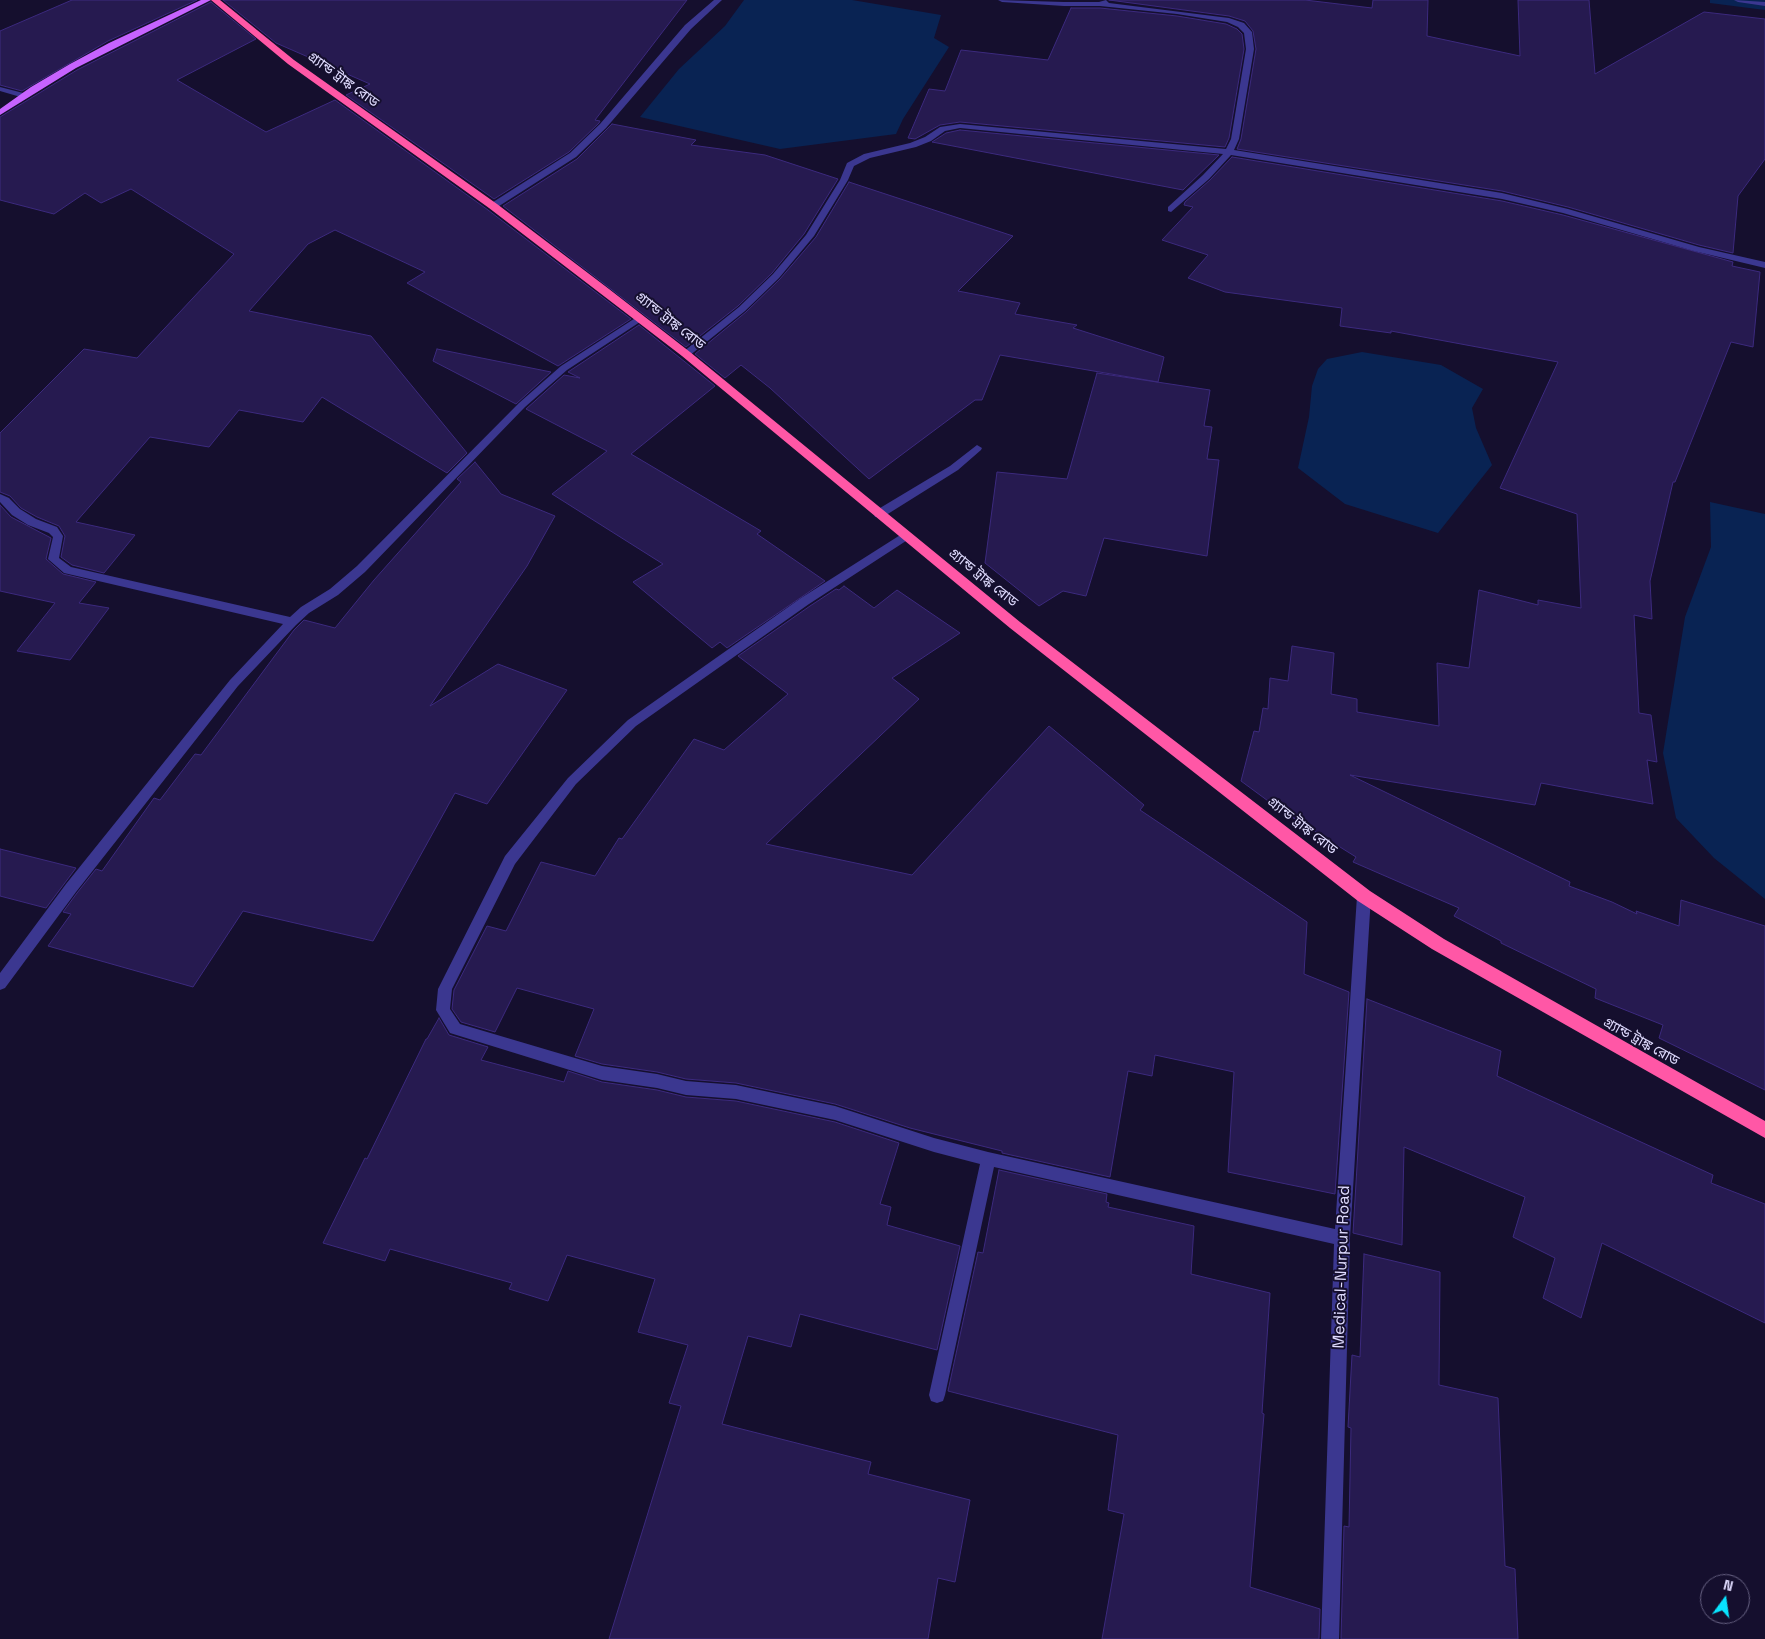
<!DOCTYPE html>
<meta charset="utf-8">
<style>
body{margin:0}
#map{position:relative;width:1765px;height:1639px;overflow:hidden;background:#150f2e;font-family:"Space Grotesk",sans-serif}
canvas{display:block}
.north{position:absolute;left:1700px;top:1574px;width:50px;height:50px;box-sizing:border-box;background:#150f2e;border:1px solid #666182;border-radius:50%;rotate:14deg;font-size:14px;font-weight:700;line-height:20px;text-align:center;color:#e0dcff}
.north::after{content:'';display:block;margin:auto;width:18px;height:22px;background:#08e4ff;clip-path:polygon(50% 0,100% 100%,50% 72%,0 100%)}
</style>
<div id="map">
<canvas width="1765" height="1639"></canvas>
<div class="north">N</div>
</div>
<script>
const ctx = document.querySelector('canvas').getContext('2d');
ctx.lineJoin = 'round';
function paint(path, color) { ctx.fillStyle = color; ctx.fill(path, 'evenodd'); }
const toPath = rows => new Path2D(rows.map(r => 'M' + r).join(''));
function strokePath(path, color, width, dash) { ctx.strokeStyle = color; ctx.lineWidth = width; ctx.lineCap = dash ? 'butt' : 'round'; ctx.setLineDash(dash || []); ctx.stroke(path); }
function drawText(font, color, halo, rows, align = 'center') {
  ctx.font = font + ' "Space Grotesk","Noto Sans Bengali",sans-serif'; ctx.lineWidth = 4; ctx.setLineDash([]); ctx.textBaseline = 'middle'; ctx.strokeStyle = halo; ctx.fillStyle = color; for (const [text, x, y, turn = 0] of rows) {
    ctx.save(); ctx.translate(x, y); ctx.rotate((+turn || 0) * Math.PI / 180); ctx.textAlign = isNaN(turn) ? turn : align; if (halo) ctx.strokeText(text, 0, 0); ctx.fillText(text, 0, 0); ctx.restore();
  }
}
const water = toPath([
 [744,0,852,0,941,15,934,38,949,47,903,119,896,134,780,149,640,117,679,69,725,26],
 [1710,0,1765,0,1765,10,1710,3],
 [1362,352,1441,365,1483,389,1472,408,1476,428,1492,465,1438,533,1345,504,1298,468,1309,417,1312,386,1318,369,1327,359],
 [1710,502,1765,514,1765,899,1714,858,1676,818,1663,753,1685,617,1711,547]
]);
const building = toPath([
 [72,0,197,0,108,41,22,91,0,85,0,31,72,0],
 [223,0,687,0,595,120,600,121,599,123,569,152,494,199,346,95,370,84,276,43,223,0],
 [1109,0,1305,0,1372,8,1373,0,1428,0,1427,36,1520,56,1518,0,1589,0,1595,74,1704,12,1765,19,1765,159,1738,196,1733,253,1699,245,1568,207,1502,191,1237,149,1241,139,1256,49,1253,31,1245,21,1229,16,1109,0],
 [211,2,256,39,177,80,266,132,335,100,488,210,631,319,558,366,407,283,425,272,335,230,308,244,249,311,371,336,467,453,447,473,322,397,303,422,239,410,209,447,150,437,76,522,135,535,104,573,72,565,61,557,65,536,59,526,37,517,21,508,10,496,0,492,0,433,84,349,137,358,234,254,131,189,101,203,85,193,54,214,0,200,0,117,77,70,211,2],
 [1071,8,1100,8,1177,16,1226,24,1237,29,1242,34,1244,49,1229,138,1225,147,960,122,940,125,915,139,908,138,929,89,945,91,961,50,1048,60,1071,8],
 [612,124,696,140,691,145,765,155,838,179,804,234,772,273,738,306,686,347,503,206,577,159,612,124],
 [960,130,1219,155,1183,190,932,142,946,133,960,130],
 [1232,157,1502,201,1563,215,1733,262,1732,266,1760,272,1753,347,1731,342,1675,482,1673,482,1650,581,1652,619,1634,615,1639,713,1651,715,1657,762,1647,760,1653,804,1541,783,1535,805,1350,775,1570,882,1569,886,1612,902,1637,914,1636,911,1679,926,1681,900,1765,926,1765,1090,1659,1038,1663,1025,1595,998,1596,989,1501,943,1501,941,1454,916,1459,908,1353,862,1356,857,1279,809,1241,781,1254,731,1259,732,1263,708,1268,709,1270,678,1288,681,1292,646,1334,653,1331,694,1357,699,1357,712,1439,726,1437,663,1469,668,1479,590,1538,605,1538,600,1581,608,1577,514,1500,488,1558,362,1391,331,1391,333,1340,326,1342,308,1225,292,1188,278,1208,255,1162,240,1193,207,1184,205,1185,202,1210,180,1232,157],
 [849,182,1013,236,958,291,1020,303,1015,314,1077,325,1073,328,1164,357,1158,382,1000,355,982,400,975,400,869,479,770,388,741,365,725,378,695,354,746,312,780,279,816,237,849,182],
 [639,325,715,386,631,454,761,531,757,534,825,581,727,648,720,642,712,648,633,582,663,564,552,494,607,451,526,409,564,375,580,378,568,372,639,325],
 [437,349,551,372,516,404,433,361,437,349],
 [1097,373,1210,390,1204,426,1212,427,1207,459,1219,460,1207,556,1104,538,1086,596,1063,591,1039,606,985,563,997,472,1067,479,1097,373],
 [475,462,501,494,555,516,527,566,430,706,498,664,567,690,487,804,455,793,373,941,243,911,193,987,48,946,71,914,63,912,77,893,96,869,102,871,154,798,160,800,195,754,201,755,294,630,304,620,335,628,374,580,461,482,457,479,475,462],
 [0,505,11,517,51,538,46,559,63,574,96,582,79,603,109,608,70,660,17,651,55,603,0,591,0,505],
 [844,586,874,608,897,590,960,633,892,678,919,699,766,844,912,875,1049,726,1144,805,1140,810,1307,922,1304,974,1349,992,1335,1194,1228,1172,1234,1072,1155,1055,1152,1076,1128,1071,1110,1177,1002,1153,1002,1151,910,1128,835,1104,736,1083,686,1079,657,1072,602,1064,575,1056,594,1009,517,988,495,1032,461,1022,452,1009,454,990,487,926,506,931,541,862,595,876,619,838,622,839,694,739,724,750,788,694,738,656,810,606,836,589,839,590,844,586],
 [0,849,76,868,46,908,0,896,0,849],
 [1367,999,1501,1051,1497,1076,1713,1175,1711,1183,1765,1204,1765,1323,1602,1243,1581,1318,1543,1298,1555,1258,1513,1237,1525,1197,1404,1147,1402,1245,1353,1233,1367,999],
 [439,1018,449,1035,488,1047,481,1060,564,1082,568,1071,602,1082,657,1090,686,1097,736,1101,835,1122,899,1143,880,1204,891,1207,887,1225,960,1246,937,1350,800,1314,791,1347,748,1336,722,1424,871,1462,868,1474,970,1500,955,1582,938,1578,928,1639,609,1639,681,1406,669,1403,688,1345,638,1332,655,1279,567,1255,548,1301,509,1289,512,1283,390,1249,385,1261,323,1243,365,1158,367,1159,426,1039,427,1039,439,1018],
 [999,1170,1107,1194,1106,1202,1109,1203,1108,1207,1194,1226,1191,1274,1270,1293,1262,1413,1264,1414,1250,1587,1320,1609,1319,1639,1102,1639,1124,1514,1108,1510,1118,1435,948,1391,978,1252,983,1253,999,1170],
 [1364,1254,1440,1272,1439,1385,1498,1398,1505,1566,1515,1569,1518,1639,1341,1639,1344,1526,1349,1527,1351,1428,1348,1427,1352,1355,1360,1357,1364,1254]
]);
const minor = toPath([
 [714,0,722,0,691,29,606,128,576,157,496,208,490,208,490,204,570,153,600,124,685,25,714,0],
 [998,0,1064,2,1099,2,1106,0,1109,3,1229,18,1244,23,1252,32,1254,49,1239,139,1234,150,1502,193,1568,209,1699,247,1765,262,1765,268,1694,251,1563,213,1502,199,1231,155,1209,179,1171,212,1168,211,1168,207,1203,175,1223,154,960,128,945,131,931,141,916,147,870,158,854,166,848,180,814,236,779,278,745,311,689,356,683,356,683,352,739,307,773,274,806,235,840,180,847,163,864,154,910,143,925,137,940,127,960,124,1226,149,1231,139,1246,49,1244,33,1238,27,1227,22,1177,14,1100,6,1064,6,1002,2,998,0],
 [1734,0,1765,2,1765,6,1738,2,1734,0],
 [0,87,27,94,28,96,24,98,0,91,0,87],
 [640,315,643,316,643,320,567,370,525,407,365,572,338,595,309,613,296,625,238,686,76,892,5,988,0,990,0,973,66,884,230,680,283,624,64,573,48,559,53,537,49,533,28,525,12,515,0,502,0,494,9,498,20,509,36,519,57,527,63,536,59,558,71,567,290,617,301,607,330,589,357,566,519,403,561,366,640,315],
 [977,445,982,448,981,450,958,470,883,517,875,517,874,514,875,511,950,466,977,445],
 [905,532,909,533,910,536,909,539,809,604,636,726,576,784,515,864,452,989,450,1009,460,1024,602,1066,657,1074,686,1081,736,1085,835,1106,934,1138,988,1152,1335,1229,1357,896,1359,892,1364,890,1369,892,1371,896,1350,1238,1339,1639,1321,1639,1334,1244,994,1167,945,1395,943,1401,937,1403,931,1401,929,1395,980,1164,934,1152,835,1120,736,1099,686,1095,657,1088,602,1080,450,1033,436,1010,438,989,505,856,568,778,628,720,801,598,905,532]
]);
const major = toPath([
 [201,0,211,0,76,68,0,115,0,109,31,87,70,64,109,43,201,0]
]);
const highway = toPath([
 [211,0,220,0,294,60,497,204,609,289,690,352,1020,622,1370,891,1444,939,1765,1121,1765,1138,1432,949,1358,901,1010,628,682,356,489,208,288,64,211,0]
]);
const streetNames = [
 ["গ্র্যান্ড ট্রাঙ্ক রোড",343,80,36],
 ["গ্র্যান্ড ট্রাঙ্ক রোড",670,321,38],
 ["গ্র্যান্ড ট্রাঙ্ক রোড",983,578,39],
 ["গ্র্যান্ড ট্রাঙ্ক রোড",1302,826,38],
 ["গ্র্যান্ড ট্রাঙ্ক রোড",1641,1042,29]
];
const nearStreetnames = [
 ["Medical-Nurpur Road",1342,1267,-88]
];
paint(water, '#092353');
paint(building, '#261a50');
strokePath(building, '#3c2a7e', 1);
paint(minor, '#3b3790');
paint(major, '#c663ff');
paint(highway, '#ff57a6');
drawText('14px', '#e0dcff', '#150f2e', streetNames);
drawText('16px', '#e0dcff', '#150f2e', nearStreetnames);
</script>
